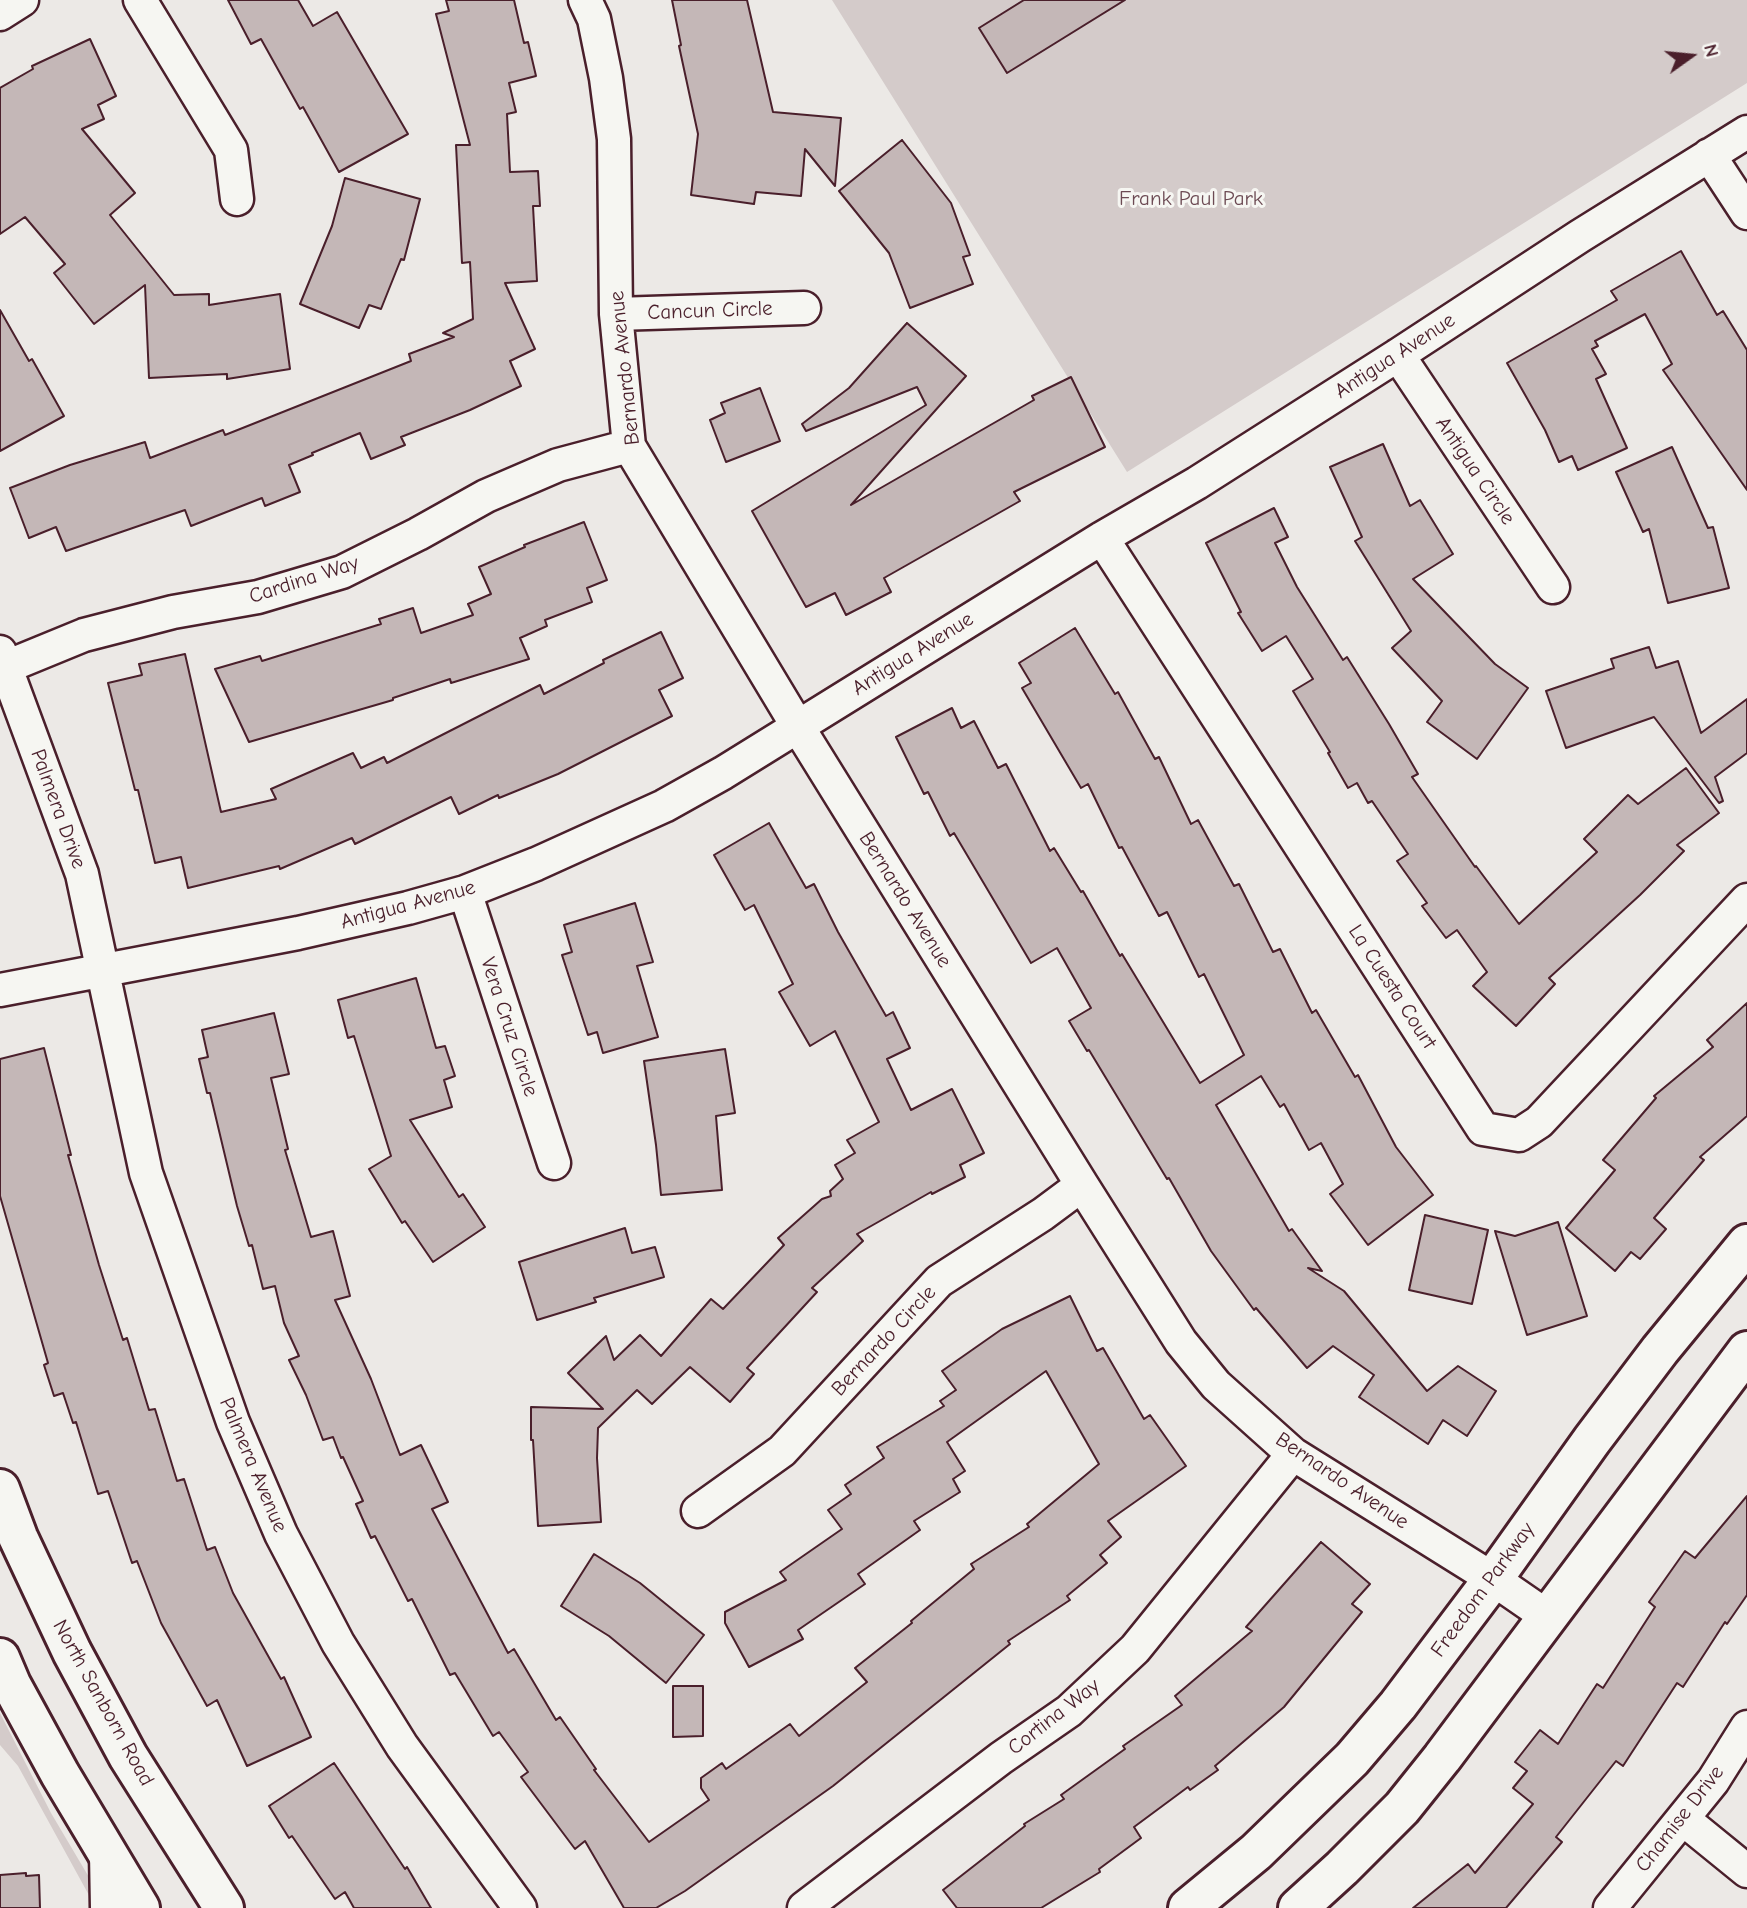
<!DOCTYPE html>
<style>
body{margin:0}
#map{position:relative;width:1747px;height:1908px;overflow:hidden;background:#ece9e6;font-family:"Comic Neue",sans-serif}
canvas{display:block}
.north{position:absolute;left:1656px;top:21px;width:70px;height:70px;-webkit-text-stroke:5px #f6f6f2;paint-order:stroke;rotate:75deg;font-size:19px;font-weight:700;line-height:28px;text-align:center;color:#4a1f2b}
.north::after{content:'';display:block;margin:auto;width:24px;height:32px;background:#4a1f2b;clip-path:polygon(50% 0,100% 100%,50% 72%,0 100%)}
</style>
<div id="map">
<canvas width="1747" height="1908"></canvas>
<div class="north">N</div>
</div>
<script>
const ctx = document.querySelector('canvas').getContext('2d');
ctx.lineJoin = 'round';
function paint(path, color) { ctx.fillStyle = color; ctx.fill(path, 'evenodd'); }
const toPath = rows => new Path2D(rows.map(r => 'M' + r).join(''));
function strokePath(path, color, width, dash) { ctx.strokeStyle = color; ctx.lineWidth = width; ctx.lineCap = dash ? 'butt' : 'round'; ctx.setLineDash(dash || []); ctx.stroke(path); }
function drawText(font, color, halo, rows, align = 'center') {
  ctx.font = font + ' "Comic Neue",sans-serif'; ctx.lineWidth = 6; ctx.setLineDash([]); ctx.textBaseline = 'middle'; ctx.strokeStyle = halo; ctx.fillStyle = color; for (const [text, x, y, turn = 0] of rows) {
    ctx.save(); ctx.translate(x, y); ctx.rotate((+turn || 0) * Math.PI / 180); ctx.textAlign = isNaN(turn) ? turn : align; if (halo) ctx.strokeText(text, 0, 0); ctx.fillText(text, 0, 0); ctx.restore();
  }
}
const green = toPath([
 [832,0,1747,0,1747,83,1127,472],
 [0,1713,51,1813,93,1884,96,1908,18,1766,0,1745]
]);
const building = toPath([
 [228,0,298,0,313,26,337,12,408,134,339,172,303,107,300,109,261,39,251,44,228,0],
 [446,0,514,0,524,43,528,42,536,76,509,83,516,112,507,114,510,172,538,171,540,206,533,206,537,281,505,283,535,349,510,361,521,386,470,410,401,437,405,445,371,459,360,433,312,453,313,455,289,465,300,492,265,506,262,498,191,526,185,510,66,551,56,527,29,538,10,488,70,465,145,442,150,458,223,430,225,435,411,361,409,354,454,337,443,333,473,319,470,262,462,263,456,145,470,145,436,14,449,11,446,0],
 [672,0,747,0,773,112,841,118,835,186,805,149,801,196,756,192,754,204,691,195,698,134,679,46,681,45,672,0],
 [1024,0,1125,0,1007,73,979,28,1024,0],
 [90,39,116,96,98,105,104,119,82,129,135,193,110,215,174,295,209,294,209,305,280,294,290,369,227,379,227,374,149,378,145,285,94,324,54,273,65,264,25,217,0,234,0,88,33,69,32,66,90,39],
 [902,140,951,203,970,255,963,257,973,284,910,308,889,253,839,191,902,140],
 [345,178,420,199,404,260,401,259,381,309,369,305,359,328,300,304,332,226,345,178],
 [1681,251,1717,315,1723,311,1747,350,1747,490,1663,370,1672,364,1645,314,1595,341,1598,346,1592,349,1606,374,1596,379,1627,448,1578,470,1572,456,1559,462,1545,430,1507,363,1617,300,1611,291,1681,251],
 [0,310,29,361,32,359,64,416,0,451,0,310],
 [907,323,966,376,851,505,1034,400,1032,396,1071,377,1105,447,1014,492,1020,501,884,578,891,592,846,615,835,593,806,607,752,511,926,405,917,387,806,431,802,424,849,388,907,323],
 [760,388,780,441,726,462,710,420,725,413,721,403,760,388],
 [1383,444,1410,506,1420,500,1453,554,1413,579,1495,664,1528,688,1477,759,1427,722,1442,701,1392,648,1411,631,1355,541,1362,537,1330,467,1383,444],
 [1672,447,1708,528,1713,527,1729,588,1668,603,1649,529,1643,532,1616,472,1672,447],
 [1274,508,1288,537,1275,543,1297,587,1343,660,1347,657,1389,724,1418,774,1412,777,1475,867,1476,866,1519,924,1597,852,1584,839,1628,795,1638,804,1686,768,1719,813,1677,845,1684,851,1640,895,1549,978,1555,984,1516,1026,1473,986,1487,972,1457,930,1446,938,1422,906,1427,903,1397,861,1408,854,1372,801,1368,803,1357,783,1348,788,1328,753,1330,752,1293,691,1313,679,1286,636,1262,651,1238,613,1241,612,1206,543,1274,508],
 [584,522,607,580,587,588,592,602,545,620,547,626,520,638,529,659,451,683,450,679,393,698,393,700,249,742,215,669,260,656,262,661,381,624,379,619,413,608,421,633,473,615,468,604,491,594,479,567,525,547,524,545,584,522],
 [1075,628,1115,694,1118,692,1155,759,1159,757,1191,824,1198,820,1234,886,1239,884,1273,952,1280,949,1312,1013,1316,1010,1355,1077,1358,1075,1396,1147,1433,1195,1368,1245,1330,1194,1343,1184,1321,1143,1309,1150,1284,1104,1280,1107,1261,1076,1216,1105,1289,1231,1292,1229,1322,1271,1308,1268,1344,1291,1427,1391,1458,1366,1496,1391,1467,1436,1443,1420,1428,1444,1359,1397,1374,1375,1333,1346,1307,1368,1256,1308,1254,1310,1211,1251,1169,1178,1167,1179,1089,1050,1087,1051,1069,1021,1091,1008,1057,948,1031,963,954,833,950,836,928,792,924,794,896,737,952,708,961,728,974,721,998,768,1006,764,1050,851,1054,848,1081,892,1083,891,1120,956,1122,954,1200,1083,1244,1055,1204,974,1199,977,1167,912,1159,916,1122,847,1119,848,1088,784,1081,788,1022,688,1031,683,1019,663,1075,628],
 [661,632,683,678,659,690,672,716,558,774,499,798,498,795,459,814,451,797,355,844,352,838,280,869,279,866,188,888,181,857,155,863,138,790,135,790,108,683,142,675,139,664,185,654,221,812,276,799,271,789,353,753,361,768,384,757,387,763,540,685,544,694,604,663,603,660,661,632],
 [1649,647,1656,668,1678,661,1701,733,1747,699,1747,753,1715,777,1723,801,1719,803,1654,717,1566,748,1546,691,1614,668,1611,659,1649,647],
 [769,823,806,888,814,884,838,932,886,1016,893,1012,910,1048,887,1059,911,1110,952,1089,984,1153,960,1165,965,1177,932,1194,931,1192,857,1234,863,1241,812,1288,817,1292,747,1368,754,1374,730,1402,690,1367,652,1404,637,1390,598,1428,597,1458,601,1522,538,1526,533,1440,531,1440,531,1407,603,1409,568,1373,606,1336,614,1360,640,1335,661,1356,711,1299,723,1309,784,1245,778,1238,822,1199,831,1196,830,1191,843,1179,835,1165,855,1153,847,1140,879,1122,835,1031,810,1046,779,992,793,984,754,905,745,910,714,855,769,823],
 [635,903,653,962,637,966,658,1037,603,1053,597,1032,588,1035,562,955,572,952,564,925,635,903],
 [416,978,436,1048,445,1046,455,1076,444,1080,452,1107,410,1120,459,1197,463,1194,485,1227,433,1262,405,1221,402,1223,369,1169,391,1156,354,1036,348,1038,338,1000,416,978],
 [1747,1003,1747,1116,1700,1157,1704,1160,1654,1218,1666,1229,1640,1259,1631,1252,1615,1271,1566,1228,1615,1170,1603,1160,1656,1098,1654,1096,1713,1047,1707,1040,1747,1003],
 [274,1013,289,1074,271,1078,288,1149,285,1150,311,1237,333,1231,350,1296,335,1300,371,1379,400,1455,421,1445,448,1502,432,1509,508,1653,514,1649,556,1720,560,1717,596,1769,594,1770,649,1842,709,1800,701,1788,701,1778,722,1763,726,1769,790,1724,799,1736,867,1682,855,1668,912,1623,911,1621,974,1569,971,1564,1029,1527,1027,1524,1099,1464,1046,1371,947,1442,965,1471,953,1479,960,1492,914,1521,920,1530,858,1574,865,1584,798,1630,803,1639,749,1667,725,1623,725,1612,786,1580,780,1572,842,1529,828,1510,851,1494,845,1485,884,1458,877,1447,944,1406,940,1401,956,1390,942,1371,1002,1329,1070,1296,1097,1351,1103,1348,1144,1419,1150,1415,1186,1466,1108,1521,1121,1537,1100,1555,1107,1563,1067,1596,1070,1600,1008,1641,1010,1644,833,1786,685,1891,656,1908,624,1908,585,1841,575,1849,521,1777,528,1772,499,1732,493,1736,455,1673,450,1675,412,1599,408,1601,375,1536,371,1538,356,1504,363,1501,343,1457,341,1458,333,1437,323,1440,306,1395,289,1360,299,1356,284,1323,275,1286,263,1289,252,1245,249,1246,237,1206,210,1093,207,1093,199,1059,208,1057,202,1030,274,1013],
 [44,1048,71,1155,68,1155,99,1265,123,1340,127,1338,149,1410,155,1409,177,1481,184,1479,207,1550,215,1547,233,1593,281,1679,284,1677,311,1737,247,1766,217,1700,207,1706,161,1623,137,1561,132,1563,108,1491,98,1494,76,1422,73,1423,63,1393,54,1396,44,1365,48,1363,0,1196,0,1059,44,1048],
 [725,1049,735,1113,716,1116,722,1190,661,1195,656,1145,644,1061,725,1049],
 [1425,1215,1488,1230,1472,1304,1409,1290,1425,1215],
 [1558,1222,1587,1316,1527,1335,1495,1231,1515,1236,1558,1222],
 [625,1228,632,1253,655,1247,664,1277,594,1298,596,1302,537,1320,519,1262,625,1228],
 [1747,1496,1747,1595,1727,1624,1725,1622,1683,1687,1677,1683,1623,1766,1616,1761,1556,1837,1562,1842,1506,1908,1413,1908,1468,1864,1475,1873,1533,1804,1513,1788,1527,1771,1515,1762,1540,1730,1558,1744,1597,1684,1603,1688,1655,1607,1649,1602,1685,1551,1695,1558,1747,1496],
 [1321,1542,1370,1584,1352,1604,1362,1612,1284,1707,1215,1766,1218,1770,1190,1790,1188,1787,1134,1827,1141,1838,1099,1869,1100,1872,1041,1908,957,1908,943,1890,1025,1826,1024,1824,1064,1799,1061,1795,1125,1749,1123,1746,1182,1705,1175,1696,1252,1631,1246,1627,1321,1542],
 [594,1554,640,1583,704,1635,666,1683,609,1636,561,1606,594,1554],
 [673,1686,703,1686,703,1736,673,1737,673,1686],
 [334,1763,405,1869,407,1867,431,1908,354,1908,345,1892,335,1899,292,1836,289,1838,269,1806,334,1763],
 [26,1873,26,1876,39,1875,40,1908,0,1908,0,1875,26,1873]
]);
const minor = toPath([
 [140,0,231,150,237,199],
 [585,0,594,19,606,78,614,139,616,314,629,446,798,727,1082,1185,1181,1342,1216,1385,1293,1454,1493,1579,1548,1617],
 [0,14,22,0],
 [1709,155,1747,213],
 [616,314,804,308],
 [1398,355,1553,587],
 [1102,538,1483,1129,1519,1135,1539,1122,1747,900],
 [0,652,82,874,146,1173,233,1422,281,1534,338,1643,402,1746,520,1908],
 [6,667,84,635,173,612,258,597,342,572,418,534,486,496,558,465,629,446],
 [465,892,554,1163],
 [0,990,298,933,408,908,465,892,536,864,664,806,723,773,1102,538,1197,483,1398,355,1580,236,1747,132],
 [698,1511,782,1451,939,1281,1043,1214,1082,1185],
 [1683,1819,1747,1871],
 [106,1853,107,1908],
 [804,1908,1001,1758,1069,1711,1135,1649,1293,1454],
 [1610,1908,1713,1781,1747,1727]
]);
const secondary = toPath([
 [0,1489,18,1537,72,1652,128,1756,224,1908],
 [0,1658,11,1684,60,1774,140,1908],
 [1188,1908,1256,1852,1352,1759,1398,1705,1493,1579,1592,1440,1660,1350,1747,1244],
 [1298,1908,1342,1868,1402,1808,1442,1758,1747,1351]
]);
const parkNames = [
 ["Frank Paul Park",1191,199]
];
const streetNames = [
 ["Cancun Circle",710,311,-2],
 ["Antigua Avenue",1395,356,-33],
 ["Bernardo Avenue",625,368,-96],
 ["Antigua Circle",1475,471,56],
 ["Cardina Way",304,580,-18],
 ["Antigua Avenue",913,654,-32],
 ["Palmera Drive",58,809,70],
 ["Bernardo Avenue",905,900,58],
 ["Antigua Avenue",408,905,-15],
 ["La Cuesta Court",1392,987,57],
 ["Vera Cruz Circle",509,1027,72],
 ["Bernardo Circle",884,1341,-47],
 ["Palmera Avenue",253,1465,67],
 ["Bernardo Avenue",1342,1481,34],
 ["Freedom Parkway",1483,1590,-54],
 ["North Sanborn Road",103,1703,61],
 ["Cortina Way",1054,1717,-38],
 ["Chamise Drive",1680,1819,-52]
];
paint(green, '#d4cbca');
paint(building, '#c4b7b7');
strokePath(building, '#4a1f2b', 2);
strokePath(minor, '#4a1f2b', 37);
strokePath(secondary, '#4a1f2b', 44);
strokePath(minor, '#f6f6f2', 32);
strokePath(secondary, '#f6f6f2', 38);
drawText('21px', '#6c4a53', '#f6f6f2', parkNames);
drawText('21px', '#4a1f2b', '#f6f6f2', streetNames);
</script>
